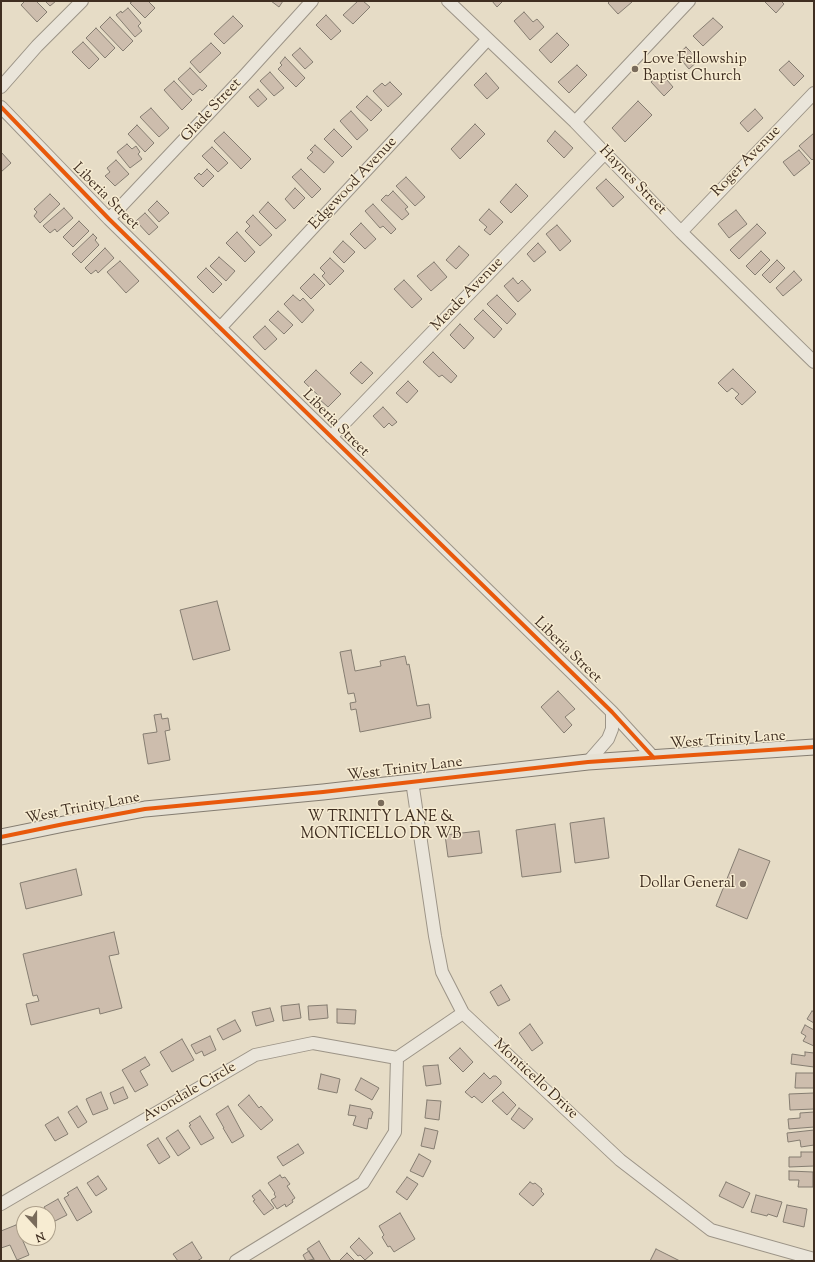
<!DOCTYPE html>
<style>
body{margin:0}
#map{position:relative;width:815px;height:1262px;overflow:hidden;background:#e6dcc6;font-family:"Sorts Mill Goudy",serif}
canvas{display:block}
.frame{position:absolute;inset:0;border:2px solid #3f2e21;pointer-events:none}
.north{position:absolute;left:16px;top:1206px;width:40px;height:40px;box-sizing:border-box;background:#f7ecd2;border:1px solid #ada08b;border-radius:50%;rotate:159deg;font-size:11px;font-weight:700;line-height:16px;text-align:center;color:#3f2e21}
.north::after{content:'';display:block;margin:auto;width:14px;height:18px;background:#796b5b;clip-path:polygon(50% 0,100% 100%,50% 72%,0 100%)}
</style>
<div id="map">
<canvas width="815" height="1262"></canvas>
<div class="frame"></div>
<div class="north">N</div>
</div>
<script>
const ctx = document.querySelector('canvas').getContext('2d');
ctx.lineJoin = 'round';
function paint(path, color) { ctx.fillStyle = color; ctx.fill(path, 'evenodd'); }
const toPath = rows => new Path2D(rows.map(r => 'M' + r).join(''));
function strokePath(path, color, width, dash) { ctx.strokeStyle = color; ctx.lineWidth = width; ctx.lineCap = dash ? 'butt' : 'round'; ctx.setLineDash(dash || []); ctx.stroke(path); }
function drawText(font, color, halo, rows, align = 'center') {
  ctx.font = font + ' "Sorts Mill Goudy",serif'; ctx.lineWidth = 3; ctx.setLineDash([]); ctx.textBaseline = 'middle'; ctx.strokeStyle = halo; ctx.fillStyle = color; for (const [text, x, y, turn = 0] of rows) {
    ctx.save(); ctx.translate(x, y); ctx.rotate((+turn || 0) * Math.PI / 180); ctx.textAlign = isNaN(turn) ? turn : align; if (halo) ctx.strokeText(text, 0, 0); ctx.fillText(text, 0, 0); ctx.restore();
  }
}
const building = toPath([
 [25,1,36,1,47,12,37,22,21,5,25,1],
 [45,1,56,1,50,6,45,1],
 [133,1,148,1,155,8,145,18,130,3,133,1],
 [271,1,283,1,279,7,271,1],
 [358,1,363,1,370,7,353,24,343,15,358,1],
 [492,1,503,1,497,7,492,1],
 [610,1,632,1,632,2,618,14,608,3,610,1],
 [764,1,781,1,784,4,776,13,764,1],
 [128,8,141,23,138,26,142,31,135,37,116,15,121,11,122,13,128,8],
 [524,12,533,22,537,19,544,27,530,40,514,21,524,12],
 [326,15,341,31,331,40,316,25,326,15],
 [233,16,243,26,224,44,214,34,233,16],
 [110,17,133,41,123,51,100,27,110,17],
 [713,18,723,27,703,46,693,36,713,18],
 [96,28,115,48,105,58,86,38,96,28],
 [557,33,569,45,551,63,539,50,557,33],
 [83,42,99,59,89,69,72,52,83,42],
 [211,43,221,53,200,73,190,62,211,43],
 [686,47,699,60,689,69,677,55,686,47],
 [300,48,313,62,305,69,292,55,300,48],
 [285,57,305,78,296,87,278,69,282,65,280,63,285,57],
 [789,61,804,76,794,86,779,70,789,61],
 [577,65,587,75,569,93,558,82,577,65],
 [190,68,207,86,202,91,200,89,193,95,178,79,190,68],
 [270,72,284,88,274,96,260,81,270,72],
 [486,73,499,88,487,99,474,85,486,73],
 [661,73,673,87,664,96,651,82,661,73],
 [174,81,192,100,182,110,164,90,174,81],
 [390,82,402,94,388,107,373,91,382,83,385,86,390,82],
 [258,89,267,99,258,107,249,97,258,89],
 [367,96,382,110,371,121,356,107,367,96],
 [638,101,652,115,625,142,612,128,638,101],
 [151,108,169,128,159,137,140,117,151,108],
 [755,109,763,118,748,132,740,123,755,109],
 [351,111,368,130,357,140,340,121,351,111],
 [475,124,485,134,460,159,451,149,475,124],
 [137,125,154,143,145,152,128,134,137,125],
 [334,129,352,147,342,157,324,139,334,129],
 [555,131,573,148,564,158,547,141,555,131],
 [224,132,251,159,241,169,214,141,224,132],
 [814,133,814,158,812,160,799,146,814,133],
 [127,144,132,149,136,146,140,152,138,154,142,159,130,168,117,152,127,144],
 [315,145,334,162,324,173,307,158,313,152,310,150,315,145],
 [212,147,228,163,218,172,202,156,212,147],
 [799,150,810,163,794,176,783,162,799,150],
 [1,152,11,163,1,172,1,152],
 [116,160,129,174,115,186,105,176,110,172,107,168,116,160],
 [207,169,214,176,203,187,194,178,199,173,201,175,207,169],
 [301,169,321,189,312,198,292,177,301,169],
 [406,177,425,197,415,206,396,186,406,177],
 [606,179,624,197,613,207,596,188,606,179],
 [516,184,528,196,511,213,500,202,516,184],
 [295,188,305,198,294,209,285,199,295,188],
 [393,191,408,207,405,209,409,214,402,220,381,200,386,195,388,196,393,191],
 [50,194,60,204,40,223,34,216,37,212,34,209,50,194],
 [157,201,169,213,159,222,148,210,157,201],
 [268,202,286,220,276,229,259,212,268,202],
 [373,204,396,229,391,234,383,226,380,228,365,211,373,204],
 [64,208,73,218,57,232,55,229,50,233,43,226,64,208],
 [489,209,503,222,490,235,484,230,487,227,479,220,489,209],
 [736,210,747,224,729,238,718,224,736,210],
 [145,213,158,227,149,235,136,221,145,213],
 [253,215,272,235,260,246,245,231,250,226,246,222,253,215],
 [79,221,89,231,73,247,63,237,79,221],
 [361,223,376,239,365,249,350,234,361,223],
 [757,224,766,233,739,259,730,250,757,224],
 [557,225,571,241,560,251,546,234,557,225],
 [237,232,255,252,245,262,226,243,237,232],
 [93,234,97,238,95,240,99,245,81,263,72,254,93,234],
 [343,241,355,252,344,263,333,252,343,241],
 [538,243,546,252,534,262,527,254,538,243],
 [459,246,469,255,456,269,446,260,459,246],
 [105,248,114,258,98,273,96,270,91,274,85,268,105,248],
 [761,251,770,260,755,275,746,266,761,251],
 [219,257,235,271,226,281,210,266,219,257],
 [330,258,344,271,330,285,322,276,325,273,320,268,330,258],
 [777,260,785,268,770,283,762,275,777,260],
 [120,261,139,281,126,293,107,272,120,261],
 [434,262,447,277,431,291,417,276,434,262],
 [206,268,222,284,213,293,197,277,206,268],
 [794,271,802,280,783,296,776,288,794,271],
 [314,274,325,285,311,299,300,288,314,274],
 [513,278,518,284,522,280,531,290,518,302,504,286,513,278],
 [404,280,422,299,412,308,394,289,404,280],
 [293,295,300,301,303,298,314,310,302,323,284,304,293,295],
 [497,295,516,314,507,324,487,304,497,295],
 [483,310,502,329,494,338,474,319,483,310],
 [278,311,293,325,284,334,269,320,278,311],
 [460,324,474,338,464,349,450,335,460,324],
 [265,326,277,339,265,350,253,337,265,326],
 [433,352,457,376,451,383,442,375,439,377,423,362,433,352],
 [361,362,373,373,362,384,350,373,361,362],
 [733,369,756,392,742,405,735,398,739,394,732,388,727,392,718,383,733,369],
 [316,370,341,394,328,407,319,399,320,397,304,382,316,370],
 [408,381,418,391,407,403,396,393,408,381],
 [383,407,397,422,392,426,389,423,384,428,373,416,383,407],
 [217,601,230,650,193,660,180,610,217,601],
 [351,650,355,671,381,666,380,661,405,656,407,665,409,664,417,706,429,704,431,718,360,732,356,709,351,710,350,703,356,702,354,693,348,694,340,652,351,650],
 [558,691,575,709,565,717,572,725,564,733,541,707,558,691],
 [161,714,162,719,168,718,170,730,165,731,170,760,148,764,143,734,157,732,154,715,161,714],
 [604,818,609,858,575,863,570,823,604,818],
 [555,824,561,872,522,877,516,830,555,824],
 [479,831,482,853,448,857,445,835,479,831],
 [739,849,770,861,747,919,716,906,739,849],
 [76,869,82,895,26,909,20,883,76,869],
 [114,932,119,954,109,956,122,1008,100,1014,99,1008,31,1025,26,1004,39,1001,37,995,33,996,23,954,114,932],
 [501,985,510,1000,498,1006,490,992,501,985],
 [299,1004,301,1018,283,1021,281,1006,299,1004],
 [327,1005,328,1018,309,1020,308,1006,327,1005],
 [270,1008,274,1021,256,1026,252,1012,270,1008],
 [337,1009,356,1010,355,1024,337,1023,337,1009],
 [812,1011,814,1012,814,1023,807,1019,812,1011],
 [235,1020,241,1031,223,1040,217,1029,235,1020],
 [530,1024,543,1043,532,1051,519,1033,530,1024],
 [805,1025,814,1030,814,1046,803,1041,806,1036,801,1033,805,1025],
 [210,1036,216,1050,204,1056,202,1051,196,1054,191,1045,210,1036],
 [182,1039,194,1060,172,1072,160,1052,182,1039],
 [460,1048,473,1062,463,1072,449,1058,460,1048],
 [805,1052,814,1053,814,1067,791,1064,792,1054,805,1056,805,1052],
 [145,1057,150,1065,140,1071,148,1085,135,1092,122,1070,145,1057],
 [438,1065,441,1084,426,1086,423,1066,438,1065],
 [484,1073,490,1079,493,1076,496,1076,501,1081,501,1084,482,1103,474,1096,472,1098,465,1092,484,1073],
 [796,1073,814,1073,814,1088,795,1088,796,1073],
 [321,1074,340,1079,337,1093,318,1089,321,1074],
 [361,1078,379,1088,372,1100,355,1090,361,1078],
 [123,1087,128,1098,114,1104,110,1093,123,1087],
 [101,1092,108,1109,93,1115,86,1099,101,1092],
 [503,1092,516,1105,507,1115,492,1101,503,1092],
 [814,1093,814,1109,790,1110,789,1094,814,1093],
 [249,1095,259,1108,261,1106,273,1120,261,1130,238,1105,249,1095],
 [427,1100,441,1101,439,1120,425,1118,427,1100],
 [350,1105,371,1109,371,1111,373,1112,371,1119,369,1118,367,1129,353,1125,356,1116,348,1115,350,1105],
 [77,1106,87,1122,78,1128,68,1112,77,1106],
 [228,1106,244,1136,232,1143,223,1128,224,1128,216,1114,228,1106],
 [519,1108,533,1119,524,1129,511,1119,519,1108],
 [814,1112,814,1127,789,1129,788,1119,800,1118,800,1113,814,1112],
 [200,1116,214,1138,201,1145,189,1126,191,1125,189,1123,200,1116],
 [58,1117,68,1134,55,1141,45,1125,58,1117],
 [425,1128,438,1131,434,1149,421,1146,425,1128],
 [178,1130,190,1148,178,1156,166,1138,178,1130],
 [814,1130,814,1145,801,1147,800,1140,788,1142,787,1133,814,1130],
 [158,1138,170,1157,159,1164,147,1145,158,1138],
 [298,1144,304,1153,283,1166,277,1157,298,1144],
 [801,1152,814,1152,814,1166,789,1167,789,1157,801,1157,801,1152],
 [419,1154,431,1161,423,1177,410,1171,419,1154],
 [789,1171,813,1172,813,1187,798,1187,799,1180,789,1180,789,1171],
 [280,1175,282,1178,285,1177,290,1184,287,1186,295,1198,292,1200,293,1202,286,1207,285,1204,277,1209,271,1200,276,1197,274,1194,275,1193,268,1183,280,1175],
 [98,1176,107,1189,96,1196,87,1183,98,1176],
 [407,1177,418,1184,407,1200,396,1192,407,1177],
 [530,1182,533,1184,535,1183,542,1189,541,1191,544,1194,533,1206,519,1194,530,1182],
 [726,1182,750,1193,743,1208,719,1196,726,1182],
 [77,1187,92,1212,77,1221,64,1198,69,1195,67,1193,77,1187],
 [260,1190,274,1208,264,1215,253,1201,255,1200,252,1196,260,1190],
 [756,1195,782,1202,777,1217,768,1214,767,1216,751,1212,756,1195],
 [58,1199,67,1215,53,1222,44,1207,58,1199],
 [787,1205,807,1209,804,1227,783,1222,787,1205],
 [400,1213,415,1239,394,1252,390,1246,388,1247,382,1237,384,1235,379,1226,400,1213],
 [16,1225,29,1255,17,1260,10,1245,1,1248,1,1231,16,1225],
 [359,1238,373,1253,365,1260,360,1255,358,1256,350,1247,359,1238],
 [319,1241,331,1261,315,1261,307,1249,319,1241],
 [192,1242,202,1258,197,1261,178,1261,173,1254,192,1242],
 [656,1249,680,1261,650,1261,656,1249],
 [309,1251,314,1259,306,1261,303,1255,309,1251],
 [347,1253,355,1261,339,1261,347,1253]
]);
const minor = toPath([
 [448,1,575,122,681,232,814,362],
 [1,87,37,46,82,1],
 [1,107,109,219,612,712,654,758],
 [575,122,689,1],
 [109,219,245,75,312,1],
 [681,232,814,93],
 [220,328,487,40],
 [331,437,605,153],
 [588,762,608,739,612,729,612,712],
 [412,781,435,936,442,972,463,1013,620,1160,711,1230,814,1259],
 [397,1058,463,1013],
 [1,1204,255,1055,313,1043,397,1058],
 [236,1261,363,1183,395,1132,397,1058]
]);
const major = toPath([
 [1,837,64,824,145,809,323,792,588,762,814,747]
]);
const cycleway = toPath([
 [1,107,109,219,612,712,654,758],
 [1,837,64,824,145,809,323,792,588,762,814,747]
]);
const markers = [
 [635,69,4,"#796b5b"],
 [381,803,4,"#796b5b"],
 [743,884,4,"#796b5b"]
];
const poiNames = [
 ["Love Fellowship",643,60],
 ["Baptist Church",643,77],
 ["W TRINITY LANE &",381,818,"center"],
 ["MONTICELLO DR WB",381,835,"center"],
 ["Dollar General",735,884,"right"]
];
const streetNames = [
 ["Glade Street",212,111,-47],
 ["Roger Avenue",747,162,-46],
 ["Haynes Street",632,181,46],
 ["Edgewood Avenue",354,184,-47],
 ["Liberia Street",105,197,45],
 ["Meade Avenue",468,295,-46],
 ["Liberia Street",335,424,45],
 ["Liberia Street",567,651,44],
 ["West Trinity Lane",728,741,-4],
 ["West Trinity Lane",405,770,-7],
 ["West Trinity Lane",83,809,-11],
 ["Monticello Drive",535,1080,43],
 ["Avondale Circle",190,1093,-30]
];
paint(building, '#cdbdad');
strokePath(building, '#857d71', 1);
strokePath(minor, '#9c9487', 14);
strokePath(major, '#857d71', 17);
strokePath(minor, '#eae5da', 12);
strokePath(major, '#e6e1d4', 15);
strokePath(cycleway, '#e8590c', 4);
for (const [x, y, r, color] of markers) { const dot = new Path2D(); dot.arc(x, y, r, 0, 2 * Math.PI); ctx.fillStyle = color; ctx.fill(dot); strokePath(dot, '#f7ecd2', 1.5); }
drawText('15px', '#3f2e21', '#f7ecd2', poiNames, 'left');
drawText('15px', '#3f2e21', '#f7ecd2', streetNames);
</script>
